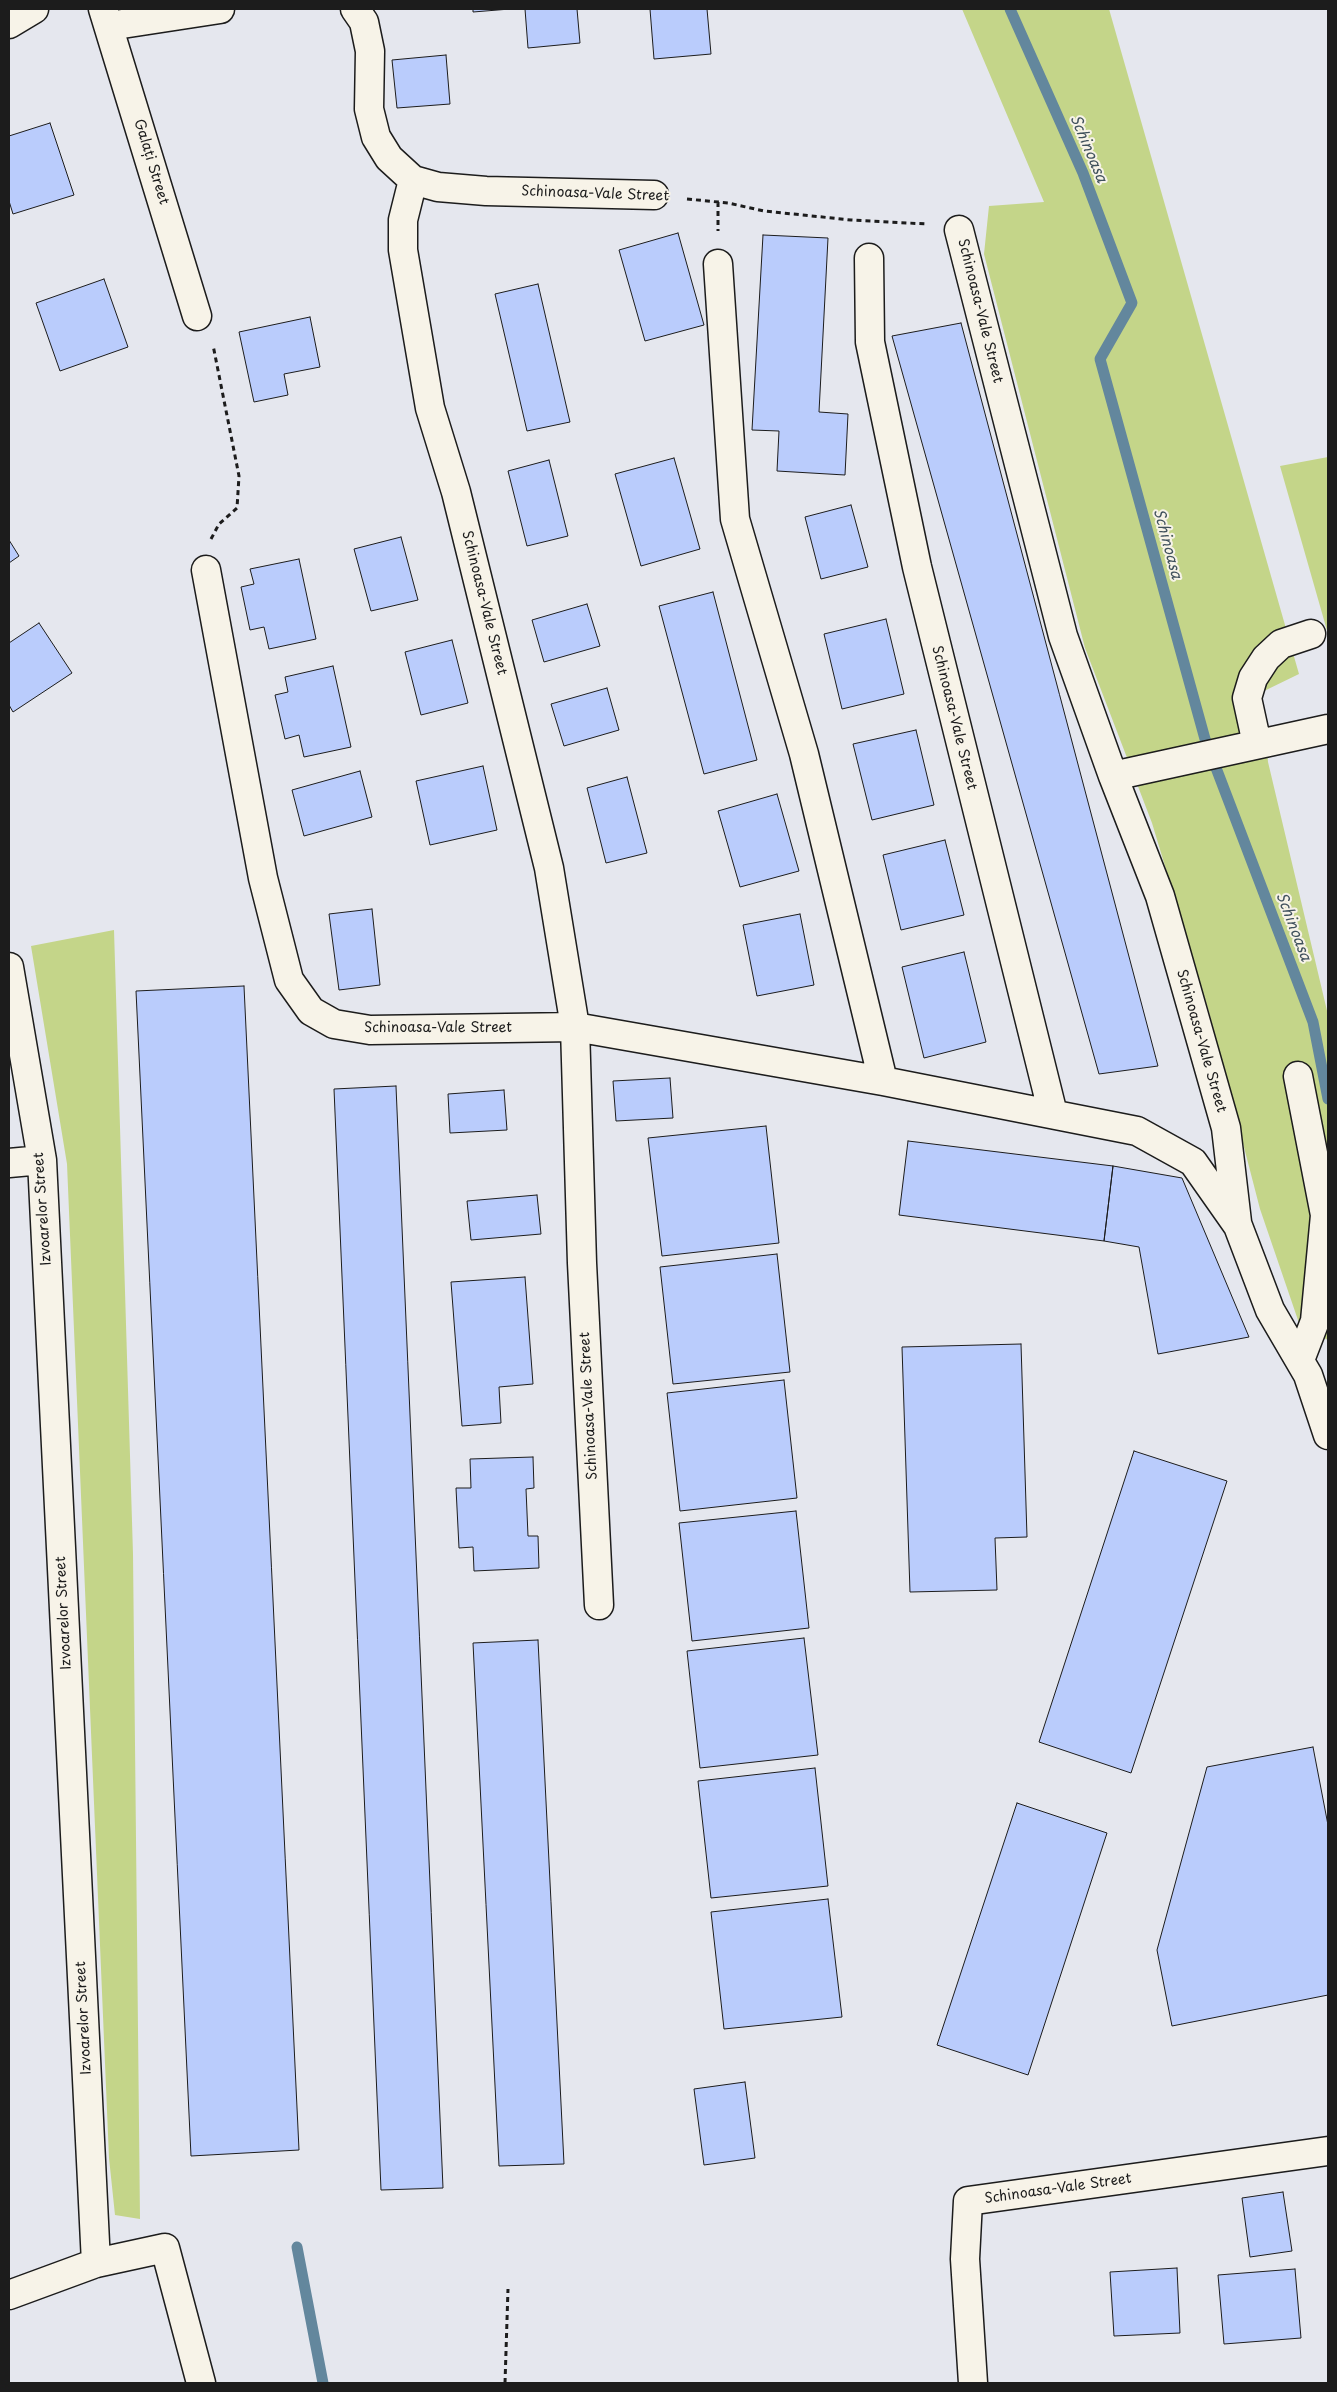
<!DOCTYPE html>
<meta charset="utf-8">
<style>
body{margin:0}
#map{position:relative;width:1337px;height:2392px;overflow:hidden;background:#e5e7ee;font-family:"Playpen Sans",sans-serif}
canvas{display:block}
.frame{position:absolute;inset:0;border:10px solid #1c1c1c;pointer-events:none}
</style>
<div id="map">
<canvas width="1337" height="2392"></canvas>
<div class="frame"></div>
</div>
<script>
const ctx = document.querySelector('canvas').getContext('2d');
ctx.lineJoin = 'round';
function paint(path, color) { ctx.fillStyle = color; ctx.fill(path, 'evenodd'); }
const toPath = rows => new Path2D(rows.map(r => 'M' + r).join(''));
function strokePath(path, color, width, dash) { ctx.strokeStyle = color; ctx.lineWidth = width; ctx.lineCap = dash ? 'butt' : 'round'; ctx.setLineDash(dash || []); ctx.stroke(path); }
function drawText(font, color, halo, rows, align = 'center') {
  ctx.font = font + ' "Playpen Sans",sans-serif'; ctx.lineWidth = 4; ctx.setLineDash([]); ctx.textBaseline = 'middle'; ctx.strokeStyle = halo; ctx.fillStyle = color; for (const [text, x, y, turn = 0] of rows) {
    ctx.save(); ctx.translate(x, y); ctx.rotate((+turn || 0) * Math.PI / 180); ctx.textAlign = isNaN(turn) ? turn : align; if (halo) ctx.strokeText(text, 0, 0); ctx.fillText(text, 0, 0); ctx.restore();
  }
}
const green = toPath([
 [962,9,1109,9,1299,674,1262,692,1268,762,1328,1015,1328,1340,1300,1326,1260,1209,1209,1012,1152,823,1085,648,984,254,989,206,1044,202],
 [1328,457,1328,634,1280,466],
 [114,930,133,1554,140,2219,115,2215,109,2158,67,1164,31,946]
]);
const stream = toPath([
 [1010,9,1083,173,1132,303,1100,359,1205,739,1313,1022,1328,1099],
 [297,2247,323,2383]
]);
const building = toPath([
 [473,9,510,9,473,12,473,9],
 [525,9,577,9,580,43,528,48,525,9],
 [650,9,707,9,711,54,654,59,650,9],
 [446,55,450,104,397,108,392,60,446,55],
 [50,123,74,195,13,214,9,201,9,136,50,123],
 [678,233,704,325,645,341,619,250,678,233],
 [763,235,828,238,819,412,848,414,845,475,777,471,779,431,752,430,763,235],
 [104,279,128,347,60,371,36,303,104,279],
 [538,284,570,422,527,431,495,294,538,284],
 [310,317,320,367,284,374,288,395,254,402,239,332,310,317],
 [961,323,1158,1066,1099,1074,892,336,961,323],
 [674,458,700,549,641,566,615,474,674,458],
 [549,460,568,536,527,546,508,471,549,460],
 [851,505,868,567,821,579,805,517,851,505],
 [401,537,418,600,371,611,354,549,401,537],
 [9,540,19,556,9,563,9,540],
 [299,559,316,639,269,649,264,627,250,630,241,587,254,584,250,569,299,559],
 [713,592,757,760,704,774,659,606,713,592],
 [587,604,600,646,544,662,532,620,587,604],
 [886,619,904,694,842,709,824,634,886,619],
 [39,623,72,673,13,712,9,705,9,643,39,623],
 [452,640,468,703,421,715,405,652,452,640],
 [333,666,351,747,304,757,299,735,285,739,275,695,288,692,285,677,333,666],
 [607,688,619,730,564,746,551,704,607,688],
 [916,730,934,805,872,820,853,744,916,730],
 [483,766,497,830,430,845,416,781,483,766],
 [360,771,372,817,304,836,292,790,360,771],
 [627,777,647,853,606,863,587,788,627,777],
 [777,794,799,871,740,887,718,811,777,794],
 [945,840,964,915,901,930,883,855,945,840],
 [372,909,380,985,339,990,329,914,372,909],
 [800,914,814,985,757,996,743,925,800,914],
 [964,952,986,1042,924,1058,902,967,964,952],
 [244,986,299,2150,191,2156,136,991,244,986],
 [670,1078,673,1118,616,1121,613,1081,670,1078],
 [396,1086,443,2188,381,2190,334,1089,396,1086],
 [504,1090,507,1130,450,1133,448,1094,504,1090],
 [766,1126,779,1243,662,1256,648,1138,766,1126],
 [908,1141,1113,1166,1104,1241,899,1215,908,1141],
 [1113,1166,1182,1178,1249,1337,1158,1354,1139,1247,1104,1241,1113,1166],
 [537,1195,541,1234,471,1240,467,1201,537,1195],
 [777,1254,790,1372,673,1384,660,1267,777,1254],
 [525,1277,533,1384,499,1387,501,1423,462,1426,451,1282,525,1277],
 [1021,1344,1027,1537,995,1538,997,1590,910,1592,902,1347,1021,1344],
 [784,1380,797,1498,680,1511,667,1393,784,1380],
 [1134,1451,1227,1481,1131,1773,1039,1742,1134,1451],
 [533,1457,534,1488,526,1489,528,1536,538,1536,539,1568,474,1571,473,1547,459,1548,456,1488,471,1488,470,1459,533,1457],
 [796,1511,809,1628,692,1641,679,1523,796,1511],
 [804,1638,818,1755,700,1768,687,1651,804,1638],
 [538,1640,564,2164,499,2166,473,1643,538,1640],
 [1313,1747,1328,1825,1328,1995,1172,2026,1157,1950,1207,1767,1313,1747],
 [815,1768,828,1886,711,1898,698,1781,815,1768],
 [1017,1803,1107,1833,1028,2075,937,2045,1017,1803],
 [828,1899,842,2017,724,2029,711,1912,828,1899],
 [745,2082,755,2158,704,2165,694,2089,745,2082],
 [1283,2192,1292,2251,1250,2257,1242,2198,1283,2192],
 [1177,2268,1180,2333,1114,2336,1110,2272,1177,2268],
 [1295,2269,1301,2338,1224,2344,1218,2275,1295,2269]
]);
const path = toPath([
 [687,199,728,203,764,211,851,220,927,224],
 [718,202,718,231],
 [211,539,219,524,237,508,239,476,213,345],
 [505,2383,508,2289]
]);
const minor = toPath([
 [103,9,197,316],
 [355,9,364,22,370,51,369,109,376,137,389,158,413,180,438,187,486,191,654,195],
 [9,24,34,9],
 [109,26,220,9],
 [413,180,403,220,403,250,430,408,456,492,549,868,575,1027,582,1263,599,1605],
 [959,230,1063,636,1113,776,1160,896,1226,1128,1237,1222],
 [869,258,870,342,917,567,1053,1114],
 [718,264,735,519,804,754,883,1081],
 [206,570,263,878,289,980,311,1011,334,1024,370,1030,575,1027,883,1081,1137,1131,1193,1162,1238,1226,1270,1310,1308,1375,1328,1435],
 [1257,744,1247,698,1253,678,1266,658,1281,644,1311,634],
 [1113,776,1328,729],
 [9,967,42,1160,96,2263],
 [1298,1076,1325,1215,1315,1321,1300,1360],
 [9,1163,42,1160],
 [9,2295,96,2263,165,2248,201,2383],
 [973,2383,965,2259,968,2201,1328,2151]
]);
const streetNames = [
 ["Galați Street",151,162,73],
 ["Schinoasa-Vale Street",595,194,2],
 ["Schinoasa-Vale Street",980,311,76],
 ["Schinoasa-Vale Street",484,603,76],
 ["Schinoasa-Vale Street",954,718,76],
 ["Schinoasa-Vale Street",438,1028],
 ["Schinoasa-Vale Street",1201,1041,74],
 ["Izvoarelor Street",43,1209,-94],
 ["Schinoasa-Vale Street",589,1406,-93],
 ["Izvoarelor Street",64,1613,-93],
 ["Izvoarelor Street",84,2018,-93],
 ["Schinoasa-Vale Street",1058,2189,-8]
];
const waterNames = [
 ["Schinoasa",1088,149,67],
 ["Schinoasa",1167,544,75],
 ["Schinoasa",1293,927,69]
];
paint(green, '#c4d589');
strokePath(stream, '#63879d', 11);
paint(building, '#baccfc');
strokePath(building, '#1c1c1c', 1);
strokePath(minor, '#1c1c1c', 31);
strokePath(path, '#1c1c1c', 3, [5, 4]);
strokePath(minor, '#f7f3e8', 28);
drawText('14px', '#1c1c1c', '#f7f3e8', streetNames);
drawText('italic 15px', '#40515c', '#f7f3e8', waterNames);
</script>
